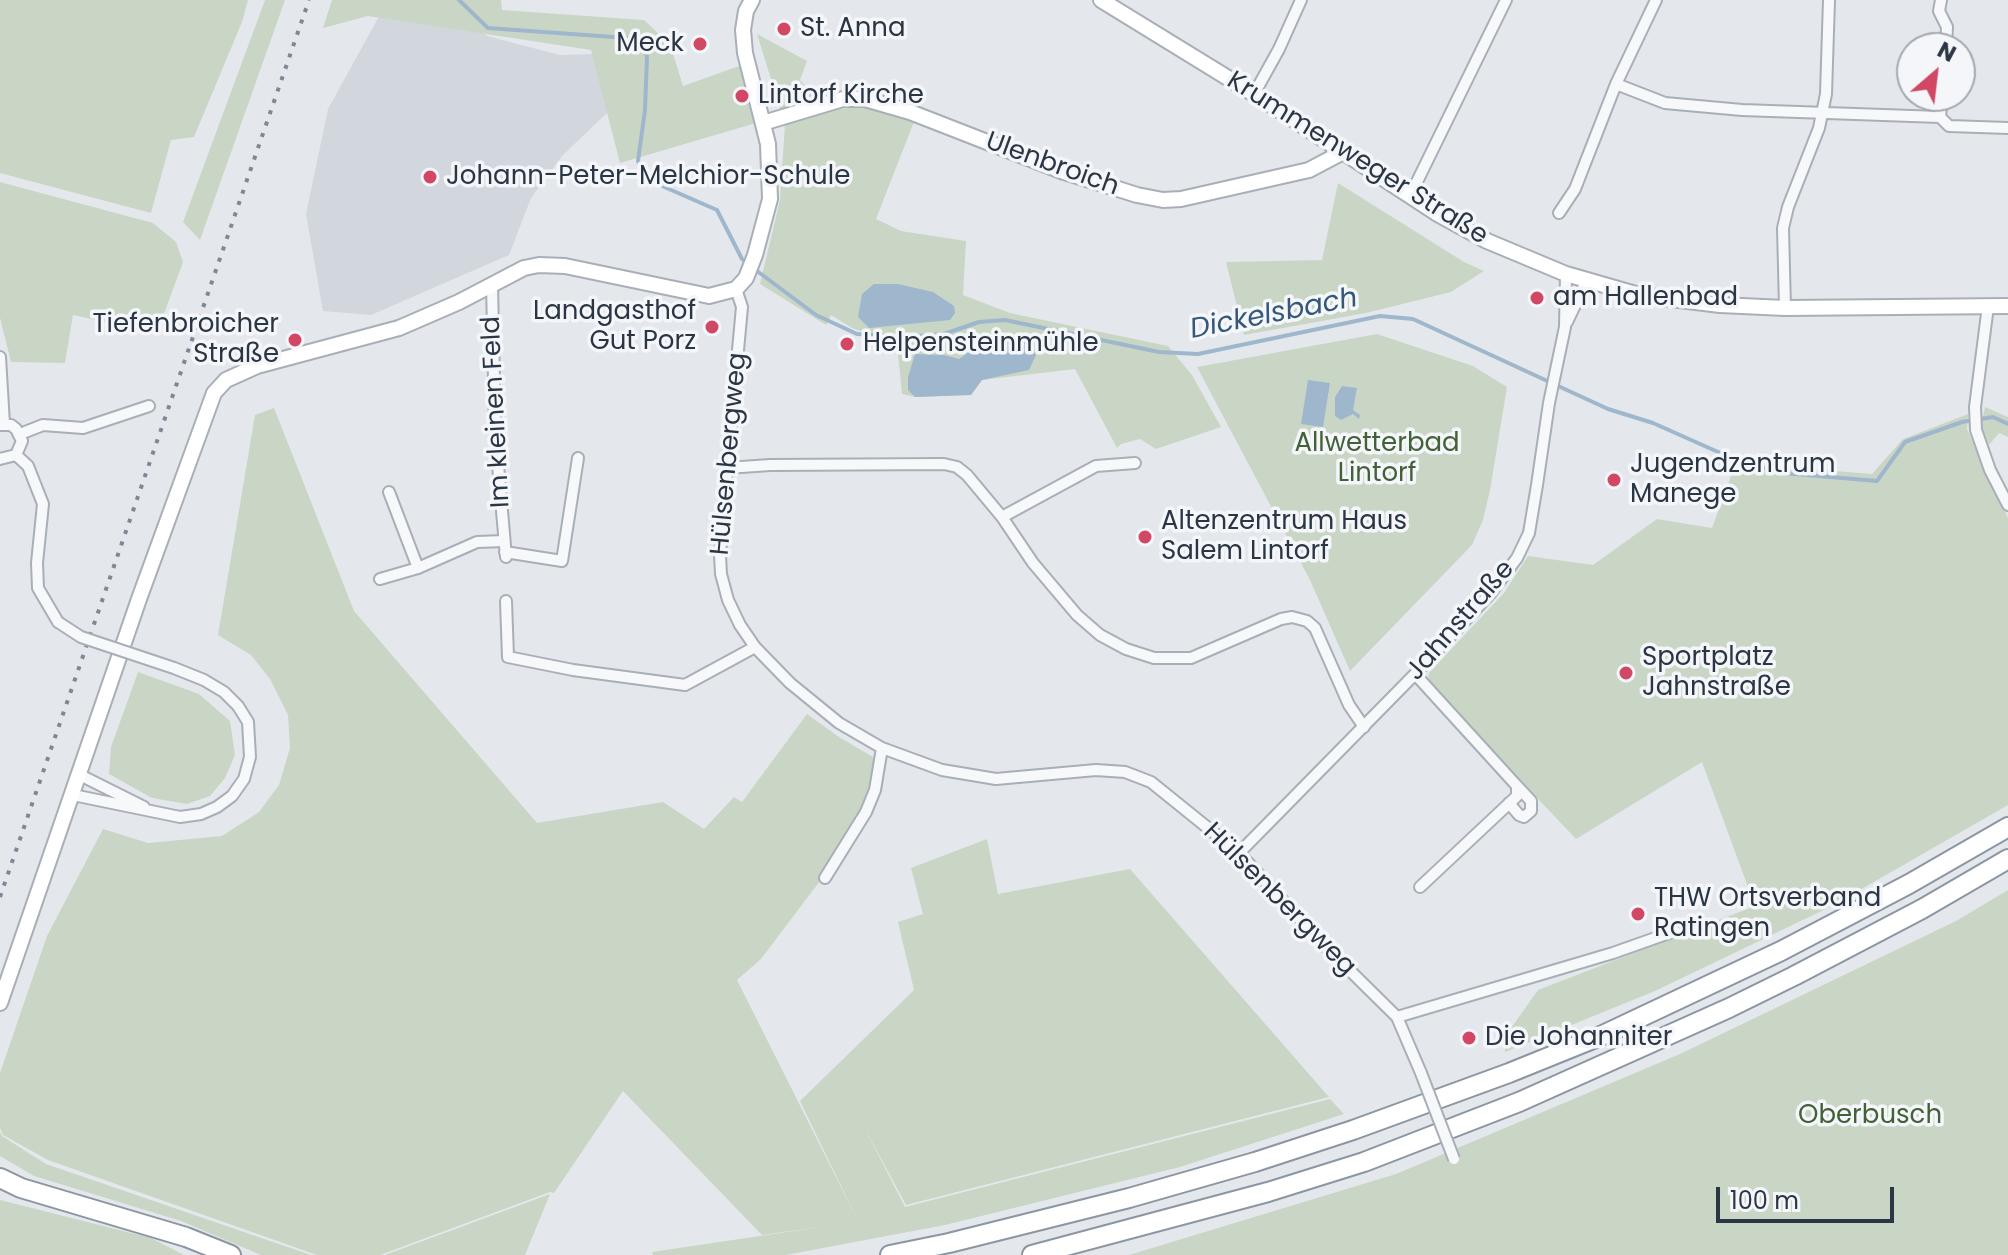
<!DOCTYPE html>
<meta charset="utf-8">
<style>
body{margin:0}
#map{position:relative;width:2008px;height:1255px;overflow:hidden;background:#e4e8ec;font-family:Poppins,sans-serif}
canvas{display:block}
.north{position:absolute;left:1896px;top:32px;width:80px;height:80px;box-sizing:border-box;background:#f4f6f9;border:2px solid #a4a9b1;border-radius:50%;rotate:28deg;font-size:22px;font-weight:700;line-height:32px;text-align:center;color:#2b3645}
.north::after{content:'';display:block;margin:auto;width:28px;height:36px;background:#d24864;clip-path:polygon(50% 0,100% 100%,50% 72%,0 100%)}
.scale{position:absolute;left:1716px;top:1187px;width:178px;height:36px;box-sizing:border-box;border:4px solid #2b3645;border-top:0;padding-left:10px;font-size:24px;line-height:28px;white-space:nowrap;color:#2b3645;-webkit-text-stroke:6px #f4f6f9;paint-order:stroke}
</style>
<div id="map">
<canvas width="2008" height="1255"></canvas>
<div class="north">N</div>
<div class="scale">100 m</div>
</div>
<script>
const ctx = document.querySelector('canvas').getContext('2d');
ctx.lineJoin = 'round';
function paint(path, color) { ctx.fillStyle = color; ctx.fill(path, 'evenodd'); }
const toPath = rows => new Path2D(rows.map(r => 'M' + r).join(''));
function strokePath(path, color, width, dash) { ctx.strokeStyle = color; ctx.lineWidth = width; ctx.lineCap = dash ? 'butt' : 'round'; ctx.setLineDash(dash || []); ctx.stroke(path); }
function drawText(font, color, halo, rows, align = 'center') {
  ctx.font = font + ' Poppins,sans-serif'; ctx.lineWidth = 7; ctx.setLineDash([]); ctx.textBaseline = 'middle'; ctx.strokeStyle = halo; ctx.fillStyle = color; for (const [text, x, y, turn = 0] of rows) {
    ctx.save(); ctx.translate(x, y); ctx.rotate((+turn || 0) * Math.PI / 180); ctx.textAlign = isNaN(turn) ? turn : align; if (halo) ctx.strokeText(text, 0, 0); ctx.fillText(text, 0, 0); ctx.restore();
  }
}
const built = toPath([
 [388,0,445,0,487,36,560,55,627,53,633,88,562,156,531,198,509,255,371,315,323,311,306,214,328,109]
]);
const green = toPath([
 [0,0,248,0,242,22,194,137,171,140,151,213,0,173],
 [265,0,285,0,200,240,183,222],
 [332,0,501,0,502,10,644,20,670,44,683,86,742,65,756,123,620,163,591,50,368,16,323,28],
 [757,34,807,61,800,80,828,110,858,107,887,111,914,122,876,219,901,231,966,241,963,295,1010,313,1168,346,1192,375,1221,427,1156,449,1140,439,1121,444,1117,448,1075,369,982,380,971,395,915,397,902,394,897,344,852,328,831,315,826,325,760,284,780,200,785,124],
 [0,182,153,223,176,242,183,262,157,333,73,315,65,363,11,362,0,318],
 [1338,183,1464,262,1484,271,1451,292,1366,313,1244,335,1226,262,1322,260],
 [1377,334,1473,366,1507,387,1490,490,1483,520,1472,545,1350,671,1310,580,1197,367],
 [1985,407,2008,417,2008,437,1999,433,1989,445,1981,427],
 [274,408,354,611,537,823,663,802,704,829,734,797,742,802,807,714,839,737,873,757,875,773,871,790,823,877,761,959,737,980,858,1221,800,1101,914,990,898,922,923,914,911,868,987,839,998,894,1130,869,1329,1097,906,1205,864,1127,905,1207,1330,1099,1344,1114,1180,1167,945,1225,786,1255,653,1255,652,1252,827,1226,762,1235,623,1091,554,1193,550,1192,380,1255,317,1255,48,1160,3,1135,0,1128,0,1073,47,936,103,829,148,843,222,836,259,812,279,785,290,748,288,715,270,679,251,655,218,635,255,415],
 [1968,414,1967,429,2008,518,2008,805,1832,906,1655,991,1505,1052,1504,1038,1538,990,1755,906,1702,762,1576,839,1427,682,1429,673,1504,593,1528,556,1593,565,1657,519,1712,528,1739,454,1764,465,1872,474,1903,439],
 [138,672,199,694,230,721,235,755,225,778,210,796,187,804,152,798,109,774,111,747],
 [2008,890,2008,1255,1129,1255,1396,1174,1680,1054,1956,921],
 [0,1132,2,1136,46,1164,311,1255,261,1255,181,1221,34,1176,0,1156],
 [550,1194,525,1255,385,1255],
 [0,1200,151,1238,184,1255,0,1255]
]);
const water = toPath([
 [874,284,898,284,933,292,954,306,955,313,950,320,869,328,858,317,862,294],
 [995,339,1028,341,1036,355,1029,370,982,380,971,395,915,397,908,390,908,377,915,354,944,355,959,359,979,345],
 [1308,380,1330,383,1323,427,1301,424],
 [1342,386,1357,388,1353,410,1360,415,1359,419,1353,414,1341,420,1335,416,1335,397]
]);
const stream = toPath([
 [459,0,488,28,627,38,643,45,647,57,645,110,638,161,644,173,662,186,717,210,742,259,747,263],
 [753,268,816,315,857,334,907,337,944,334,979,322,1005,320,1159,352,1198,354,1380,316,1413,319,1608,409,1653,423,1745,464,1783,473,1877,481,1905,442,1962,422,1993,417,2008,424]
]);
const minor = toPath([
 [1941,0,1939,11,1947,27,1946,48],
 [1616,84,1665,103,1742,110,1940,117,1949,126,2008,128],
 [1254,94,1279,49,1301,0],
 [1940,117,1942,96],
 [1410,196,1506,0],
 [1559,213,1575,189,1616,84,1656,0],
 [492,283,495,430,506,557],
 [736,289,742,307,727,468,720,555,721,574,728,600,740,625,755,647,790,683,839,723,882,748,942,770,996,779,1096,770,1125,772,1151,782,1239,853,1326,947,1397,1017,1421,1073],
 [1988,306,1975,407,1976,430,1990,470,2008,505],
 [1785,308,1783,228,1788,207,1819,128,1826,94,1829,0],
 [1567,322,1587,280],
 [0,357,4,424],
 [0,425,11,425,16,429,22,441,16,455,0,459],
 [20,434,43,425,83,428,149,406],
 [16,455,28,466,43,504,37,563,38,588,58,622],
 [727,468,770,465,944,464,957,467,967,475,1002,517,1033,563,1077,615,1100,635,1126,649,1154,658,1191,658,1281,619,1292,617,1307,621,1315,628,1349,705,1364,727],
 [389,492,418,568],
 [1002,517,1096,466,1135,463],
 [505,552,562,561,578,458],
 [380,579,418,568,477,542,504,541],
 [506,601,508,657,573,670,685,685,755,647],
 [1415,674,1517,786,1517,796,1420,887],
 [80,775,144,807],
 [73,795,180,817,201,814,217,807,232,796,244,779,250,757,248,722,238,706,224,692,204,680,174,668],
 [1509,803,1519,815,1524,817,1531,811,1531,801,1517,786],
 [1239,853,1415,674,1490,594,1517,558,1529,533,1537,485,1549,403,1565,327,1566,274],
 [825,878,866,812,875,790,882,748],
 [1397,1017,1613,953,1675,931]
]);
const secondary = toPath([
 [1101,0,1254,94,1436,213,1487,241,1566,274,1639,295,1720,305,1785,308,2008,306],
 [763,123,843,99,865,99,910,112,1064,172,1137,195,1163,200,1181,199,1309,170,1343,152],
 [0,1003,139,599,214,393,226,380,257,366,399,328,459,302,524,268,539,265,565,266,709,296,736,289,746,278,755,255,770,199,768,144,745,53,743,30,746,11,752,0]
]);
const motorway = toPath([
 [0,1178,21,1188,186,1237,231,1255],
 [890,1255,949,1243,1129,1198,1255,1162,1353,1130,1509,1073,1603,1035,1781,951,1909,884,2008,827],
 [1032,1255,1268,1192,1364,1162,1519,1102,1729,1008,1794,976,1922,909,2008,859]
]);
const rail = toPath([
 [0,897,309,0]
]);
const minorBridge = toPath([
 [58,622,81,637,174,668],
 [1421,1073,1454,1159]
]);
const markers = [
 [784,29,8,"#d24864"],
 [700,44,8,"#d24864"],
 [742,96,8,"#d24864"],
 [430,177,8,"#d24864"],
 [1537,298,8,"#d24864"],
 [712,327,8,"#d24864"],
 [295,340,8,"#d24864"],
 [847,344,8,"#d24864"],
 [1614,480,8,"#d24864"],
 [1145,537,8,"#d24864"],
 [1626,673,8,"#d24864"],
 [1638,914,8,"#d24864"],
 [1469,1038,8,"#d24864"]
];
const poiNames = [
 ["St. Anna",800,29],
 ["Meck",684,44,"right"],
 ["Lintorf Kirche",758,96],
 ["Johann-Peter-Melchior-Schule",446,177],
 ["am Hallenbad",1553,298],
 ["Landgasthof",696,312,"right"],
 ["Gut Porz",696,342,"right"],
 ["Tiefenbroicher",279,325,"right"],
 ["Straße",279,355,"right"],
 ["Helpensteinmühle",863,344],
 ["Jugendzentrum",1630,465],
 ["Manege",1630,495],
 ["Altenzentrum Haus",1161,522],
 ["Salem Lintorf",1161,552],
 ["Sportplatz",1642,658],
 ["Jahnstraße",1642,688],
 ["THW Ortsverband",1654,899],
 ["Ratingen",1654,929],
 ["Die Johanniter",1485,1038]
];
const streetNames = [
 ["Krummenweger Straße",1357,159,32],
 ["Ulenbroich",1052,165,20],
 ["Im kleinen Feld",497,412,-93],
 ["Hülsenbergweg",730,454,-85],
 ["Jahnstraße",1461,621,-49],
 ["Hülsenbergweg",1279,900,45]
];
const parkNames = [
 ["Allwetterbad",1377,444],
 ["Lintorf",1377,474],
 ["Oberbusch",1870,1116]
];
const waterNames = [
 ["Dickelsbach",1274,315,-11]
];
paint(built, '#d2d7de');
paint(green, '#cad6c5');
paint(water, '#9fb7cc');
strokePath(stream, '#9fb7cc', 4);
strokePath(minor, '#a9afb7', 14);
strokePath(secondary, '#a9afb7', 18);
strokePath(motorway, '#8b96a3', 22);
strokePath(minor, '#f7f8fa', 10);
strokePath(secondary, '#fff', 14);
strokePath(motorway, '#fff', 18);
strokePath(rail, '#7d8896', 4, [4, 8]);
strokePath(minorBridge, '#a9afb7', 14, []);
strokePath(minorBridge, '#f7f8fa', 10);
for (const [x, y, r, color] of markers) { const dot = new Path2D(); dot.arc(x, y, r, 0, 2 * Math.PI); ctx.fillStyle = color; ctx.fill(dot); strokePath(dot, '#f4f6f9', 3); }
drawText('26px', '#2b3645', '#f4f6f9', poiNames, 'left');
drawText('26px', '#2b3645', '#f4f6f9', streetNames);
drawText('26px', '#426138', '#f4f6f9', parkNames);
drawText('italic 28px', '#34577a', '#f4f6f9', waterNames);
</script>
